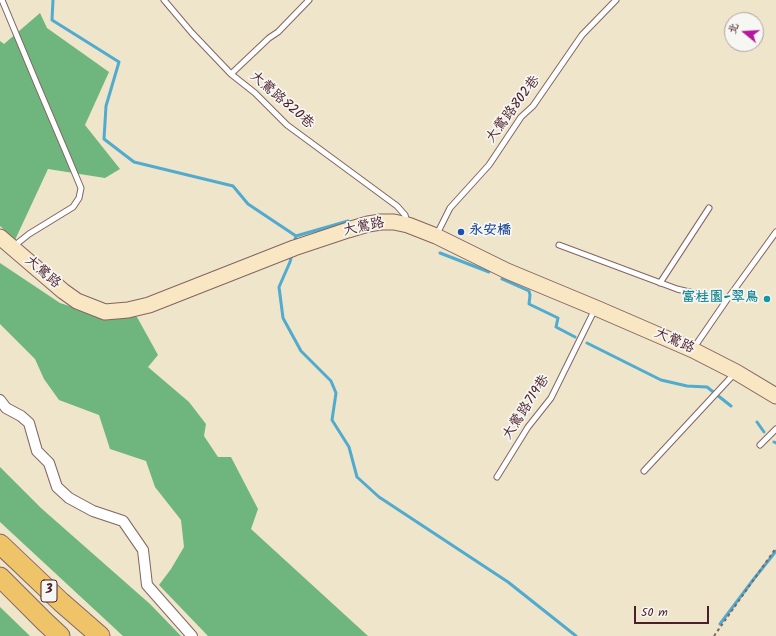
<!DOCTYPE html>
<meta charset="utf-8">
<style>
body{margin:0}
#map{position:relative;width:776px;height:636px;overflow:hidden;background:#eee5cb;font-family:Kalam,"LXGW WenKai TC",sans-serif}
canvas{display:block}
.north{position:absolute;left:724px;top:12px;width:40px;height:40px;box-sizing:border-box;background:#f6f6f2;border:1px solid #b1a0a2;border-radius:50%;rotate:288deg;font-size:11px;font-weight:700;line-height:16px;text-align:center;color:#4a1f2b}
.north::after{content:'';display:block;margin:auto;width:14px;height:18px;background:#b5179e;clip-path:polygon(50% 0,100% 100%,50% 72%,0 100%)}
.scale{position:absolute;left:634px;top:606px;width:75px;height:18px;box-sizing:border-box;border:2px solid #4a1f2b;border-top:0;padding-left:5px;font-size:12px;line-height:14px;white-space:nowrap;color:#4a1f2b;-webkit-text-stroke:3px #f6f6f2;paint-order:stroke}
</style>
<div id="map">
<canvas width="776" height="636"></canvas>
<div class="north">北</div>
<div class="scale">50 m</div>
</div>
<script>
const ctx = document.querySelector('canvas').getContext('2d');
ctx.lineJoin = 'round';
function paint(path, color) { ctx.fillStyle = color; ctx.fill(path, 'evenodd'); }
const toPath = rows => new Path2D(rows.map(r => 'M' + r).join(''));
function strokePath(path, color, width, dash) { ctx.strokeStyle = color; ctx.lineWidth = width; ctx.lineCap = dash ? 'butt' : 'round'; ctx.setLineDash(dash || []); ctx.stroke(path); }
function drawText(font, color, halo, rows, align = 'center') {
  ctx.font = font + ' Kalam,"LXGW WenKai TC",sans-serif'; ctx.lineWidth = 3.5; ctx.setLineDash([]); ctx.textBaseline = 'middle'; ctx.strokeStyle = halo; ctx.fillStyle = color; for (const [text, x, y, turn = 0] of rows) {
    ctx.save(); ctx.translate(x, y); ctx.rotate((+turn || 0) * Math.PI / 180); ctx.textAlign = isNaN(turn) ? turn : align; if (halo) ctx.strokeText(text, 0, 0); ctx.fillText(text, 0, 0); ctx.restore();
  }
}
const forest = toPath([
 [40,13,47,28,109,72,85,125,120,169,105,178,48,169,15,240,0,226,0,41,4,44],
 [0,263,60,303,103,317,137,317,158,355,148,367,189,402,206,424,204,436,218,457,231,457,258,509,251,529,368,636,208,636,159,585,171,569,184,547,181,520,155,487,146,461,110,449,99,415,59,400,44,379,35,359,0,324],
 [0,467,41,508,150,604,181,636,123,636,0,522],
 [0,607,30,636,0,636]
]);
const stream = toPath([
 [53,0,52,20,119,62,106,106,104,139,134,162,233,186,248,204,296,236,294,243],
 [296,236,348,221],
 [440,253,489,272],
 [292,254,290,262,279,287,283,318,301,351,331,381,336,393,332,420,349,447,357,477,379,497,508,582,576,636],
 [502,279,529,291,530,295,529,304,558,318,556,327,575,337],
 [587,343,661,380,687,386,707,387,731,406],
 [757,422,764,432],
 [774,442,776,443],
 [720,624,753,580,776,551]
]);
const path = toPath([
 [714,636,776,548]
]);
const lane = toPath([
 [2,0,37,84,65,150,81,188,79,198,73,207,29,234,14,246],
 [164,0,192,33,231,74,255,93,287,125,397,206,405,215,407,222],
 [231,74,269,38,278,32,309,0],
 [437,234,450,208,489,165,521,117,533,106,582,35,616,0],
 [559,245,677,289,726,301],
 [660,283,709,208],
 [693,349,726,301,776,232],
 [760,445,776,429],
 [644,471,735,373],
 [497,477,528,427,551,398,595,309]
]);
const street = toPath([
 [0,400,6,408,21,416,29,423,37,451,49,463,57,487,69,498,93,511,123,521,143,550,147,585,192,636]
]);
const secondary = toPath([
 [0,237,63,291,77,301,105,312,128,310,149,305,294,248,348,230,368,224,381,222,394,222,408,225,436,236,507,271,596,308,693,350,736,372,776,396]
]);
const highway = toPath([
 [0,544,61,602,100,636],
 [0,577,45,622,60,636]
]);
const markers = [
 [461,232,4,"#1a4fb4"],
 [767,299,4,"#0f9aa8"]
];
const shields = [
 [49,591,16]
];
const shieldNames = [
 ["3",49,591]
];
const streetNames = [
 ["大鶯路820巷",281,101,41],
 ["大鶯路802巷",514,110,-53],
 ["大鶯路",364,228,-12],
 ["大鶯路",42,273,40],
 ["大鶯路",674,342,24],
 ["大鶯路719巷",527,408,-57]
];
const transitNames = [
 ["永安橋",469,232]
];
const cultureNames = [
 ["富桂園-翠鳥",759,299]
];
paint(forest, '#6eb67d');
strokePath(stream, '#50abce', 3);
strokePath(lane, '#836463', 7);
strokePath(street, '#836463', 12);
strokePath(secondary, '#836463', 17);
strokePath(highway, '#836463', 21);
strokePath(path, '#836463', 2, [3, 3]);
strokePath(lane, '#fff', 5);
strokePath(street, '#fff', 10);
strokePath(secondary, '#f9e7c3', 15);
strokePath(highway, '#efc469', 19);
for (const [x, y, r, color] of markers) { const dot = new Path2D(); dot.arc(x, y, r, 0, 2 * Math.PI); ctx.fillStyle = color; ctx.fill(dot); strokePath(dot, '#f6f6f2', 1.5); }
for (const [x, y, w] of shields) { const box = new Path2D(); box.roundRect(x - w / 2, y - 11, w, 22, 3); ctx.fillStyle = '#f6f6f2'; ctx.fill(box); strokePath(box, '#4a1f2b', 1); }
drawText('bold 13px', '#4a1f2b', null, shieldNames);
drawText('14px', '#4a1f2b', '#f6f6f2', streetNames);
drawText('bold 14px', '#164399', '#f6f6f2', transitNames, 'left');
drawText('bold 14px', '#0d838f', '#f6f6f2', cultureNames, 'right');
</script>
